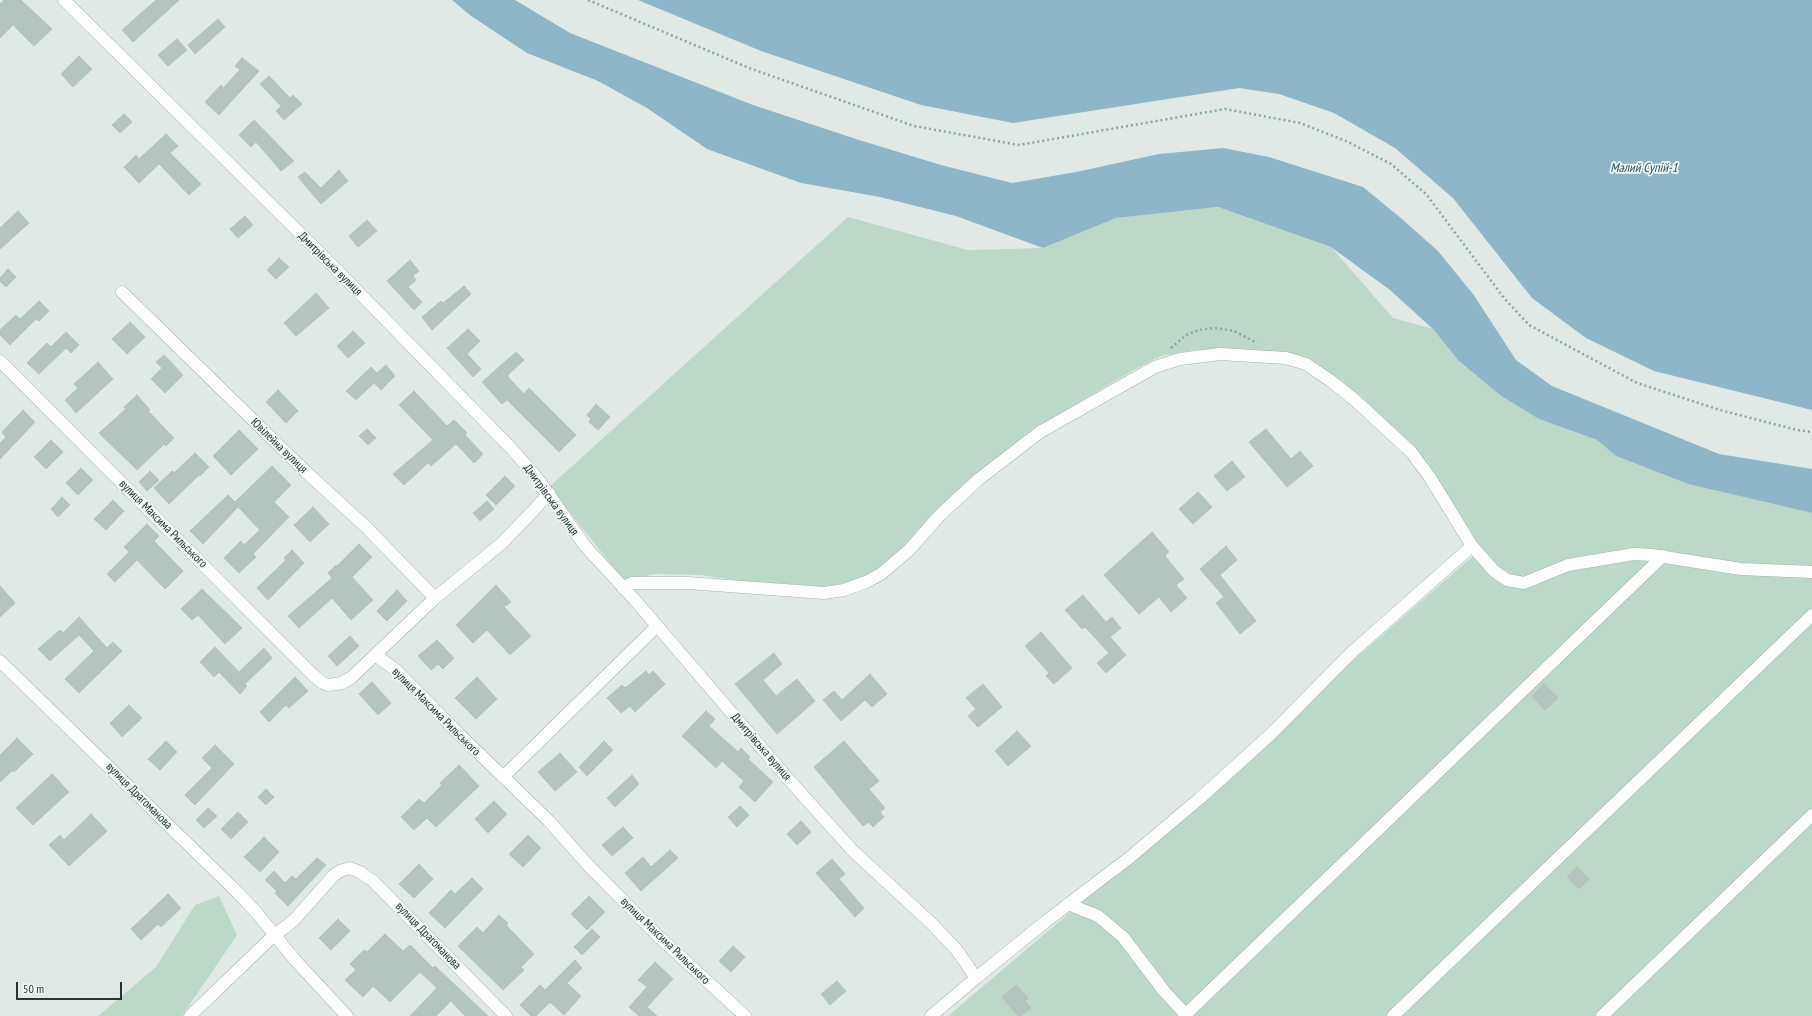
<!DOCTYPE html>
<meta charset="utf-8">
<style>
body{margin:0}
#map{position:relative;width:1812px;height:1016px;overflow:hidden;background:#e1e9e7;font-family:"PT Sans Narrow",sans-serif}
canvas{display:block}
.scale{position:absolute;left:16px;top:982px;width:106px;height:18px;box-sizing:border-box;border:2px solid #233836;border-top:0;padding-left:5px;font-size:12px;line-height:14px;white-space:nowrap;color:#233836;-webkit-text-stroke:3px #f0f6f4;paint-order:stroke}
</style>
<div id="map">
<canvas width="1812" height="1016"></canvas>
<div class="scale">50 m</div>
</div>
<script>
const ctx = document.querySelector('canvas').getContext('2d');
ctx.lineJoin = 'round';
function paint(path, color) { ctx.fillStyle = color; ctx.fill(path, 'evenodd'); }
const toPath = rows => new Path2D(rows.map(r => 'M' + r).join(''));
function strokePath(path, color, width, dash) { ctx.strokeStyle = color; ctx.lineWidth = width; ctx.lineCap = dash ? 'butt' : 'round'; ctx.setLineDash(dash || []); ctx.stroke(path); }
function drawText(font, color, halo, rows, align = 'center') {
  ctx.font = font + ' "PT Sans Narrow",sans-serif'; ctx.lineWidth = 3.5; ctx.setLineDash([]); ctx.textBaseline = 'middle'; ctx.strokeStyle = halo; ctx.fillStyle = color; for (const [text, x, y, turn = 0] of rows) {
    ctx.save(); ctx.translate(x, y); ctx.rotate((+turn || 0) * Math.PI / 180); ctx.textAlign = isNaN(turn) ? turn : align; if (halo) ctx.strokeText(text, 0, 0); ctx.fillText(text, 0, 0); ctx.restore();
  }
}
const green = toPath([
 [1218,207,1331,247,1393,318,1433,329,1458,360,1539,419,1597,440,1616,456,1688,484,1812,513,1812,1016,948,1016,1259,752,1318,691,1472,557,1474,549,1422,459,1289,354,1234,348,1194,350,1161,356,1130,372,1059,414,984,469,876,572,852,582,831,587,743,581,700,575,655,574,624,580,549,487,848,217,968,250,1043,248,1116,218],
 [219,896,237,935,182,1016,98,1016,156,967,195,905]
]);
const water = toPath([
 [452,0,515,0,570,33,753,105,859,140,941,165,1012,183,1076,172,1159,154,1223,148,1269,157,1363,187,1402,219,1438,251,1473,294,1516,360,1552,386,1719,454,1812,469,1812,513,1688,484,1616,456,1597,440,1539,419,1500,395,1458,360,1433,329,1390,290,1331,247,1218,207,1116,218,1043,248,956,216,880,197,801,183,707,149,647,108,598,81,527,53,471,16],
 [638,0,1812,0,1812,410,1654,371,1586,338,1532,298,1453,198,1395,148,1334,113,1279,94,1239,88,1013,123,921,105,761,51]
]);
const building = toPath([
 [4,0,21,0,52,29,34,46,13,25,0,38,0,4,4,0],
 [156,0,179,0,133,42,122,30,156,0],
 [218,19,225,27,195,54,188,45,218,19],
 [177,39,187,50,168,66,158,55,177,39],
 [79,56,92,69,73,87,61,74,79,56],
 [242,58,259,71,219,115,205,102,221,85,223,88,240,70,235,66,242,58],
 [269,76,290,98,293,95,302,104,284,120,276,111,281,106,260,84,269,76],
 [124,114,132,122,120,133,112,125,124,114],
 [254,120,294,161,281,171,256,142,251,147,239,135,254,120],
 [166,134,178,146,170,153,201,184,189,195,159,164,139,183,124,167,136,155,139,159,166,134],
 [339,170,348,181,321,204,298,177,305,172,321,188,339,170],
 [18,211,29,223,0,249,0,228,18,211],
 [245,216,253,225,238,238,230,229,245,216],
 [367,220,377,231,358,247,349,236,367,220],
 [279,258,289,267,276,279,267,270,279,258],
 [410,260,419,271,413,276,416,280,408,287,422,302,414,310,387,281,410,260],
 [8,269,16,277,6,287,0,281,0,278,8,269],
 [464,286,471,294,432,330,422,317,441,301,443,303,464,286],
 [316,293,329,308,296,336,284,323,316,293],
 [39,301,49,311,39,321,36,319,10,345,0,335,0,330,16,315,20,319,39,301],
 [130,322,145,337,127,354,112,339,130,322],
 [468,329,480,341,467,354,481,369,473,377,447,348,468,329],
 [353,331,365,343,348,358,337,346,353,331],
 [66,332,79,345,71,353,66,348,39,374,27,363,47,343,51,347,66,332],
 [516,352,524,360,508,375,508,377,524,394,529,388,576,435,559,452,507,400,502,404,482,382,516,352],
 [164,355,183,375,165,393,151,379,162,368,156,362,164,355],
 [98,362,113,379,76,413,65,400,78,388,74,384,98,362],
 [386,365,395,376,381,390,374,383,356,400,346,391,371,367,377,373,386,365],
 [278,390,298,411,286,423,266,402,278,390],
 [414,391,447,426,454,420,467,433,465,435,483,454,474,463,456,444,431,466,428,463,404,485,393,474,433,440,399,405,414,391],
 [137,395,150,410,148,411,174,438,166,446,164,444,137,470,99,433,126,409,124,407,137,395],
 [596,404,610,417,598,430,589,422,591,419,587,415,596,404],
 [23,410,35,422,0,459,0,443,6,437,2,432,23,410],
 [367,429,376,438,368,445,359,436,367,429],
 [1266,429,1291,459,1300,451,1313,466,1287,487,1249,442,1266,429],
 [239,430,258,449,231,475,213,456,239,430],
 [51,440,63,452,46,469,34,457,51,440],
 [195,453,209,467,200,476,199,475,169,504,154,488,172,471,174,473,195,453],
 [1232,461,1245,477,1227,491,1214,476,1232,461],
 [272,466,291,485,274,502,289,517,253,554,256,557,239,573,224,558,241,541,244,545,260,530,238,507,203,544,190,531,228,495,235,502,272,466],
 [81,468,93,480,78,495,66,483,81,468],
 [150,471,159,480,147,491,139,482,150,471],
 [505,476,515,486,496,505,486,495,505,476],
 [1198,492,1212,507,1193,524,1179,509,1198,492],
 [62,497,70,505,58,517,51,509,62,497],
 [113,500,124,511,106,530,94,519,113,500],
 [487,501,494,509,480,521,473,513,487,501],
 [313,507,329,524,310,542,294,525,313,507],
 [147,524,159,536,154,541,183,571,165,589,137,560,115,582,107,574,129,552,124,547,147,524],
 [1152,532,1169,552,1165,556,1184,579,1176,585,1187,598,1171,612,1159,597,1139,614,1104,575,1152,532],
 [359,544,372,557,352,577,373,600,351,620,332,598,299,628,288,616,332,578,328,573,336,565,337,566,359,544],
 [1226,546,1237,560,1220,575,1256,621,1240,634,1216,603,1224,597,1200,569,1226,546],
 [292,550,304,563,268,600,257,588,286,560,284,558,292,550],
 [496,585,511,602,504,607,531,636,510,655,487,630,473,643,456,625,496,585],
 [0,586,15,603,0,617,0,586],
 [202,589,242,628,225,644,198,615,192,620,181,609,202,589],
 [397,590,407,601,387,621,377,611,397,590],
 [1083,595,1106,622,1112,617,1121,628,1110,637,1126,655,1106,673,1097,663,1109,653,1085,627,1082,629,1065,610,1083,595],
 [79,617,107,648,113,642,122,651,79,693,65,679,94,651,79,635,50,661,38,649,60,630,63,633,79,617],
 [1041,632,1072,668,1054,684,1046,676,1049,673,1025,646,1041,632],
 [350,636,359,646,337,666,328,656,350,636],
 [437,640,454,658,443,669,438,664,431,670,418,656,437,640],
 [215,647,239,672,264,648,272,658,245,684,247,686,240,694,219,672,214,677,200,662,215,647],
 [774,653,782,664,763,680,776,696,797,679,815,701,777,734,735,684,774,653],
 [646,671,649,675,653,671,665,684,635,712,630,706,621,713,607,698,622,685,625,688,646,671],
 [870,674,887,694,872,707,865,700,841,721,823,700,834,691,842,700,870,674],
 [295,677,308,691,289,708,286,705,269,722,260,712,295,677],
 [477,677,497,699,476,719,455,698,477,677],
 [372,682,391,703,378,715,359,694,372,682],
 [983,684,1002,707,978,727,968,716,976,709,966,698,983,684],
 [1544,684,1558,698,1545,710,1532,696,1544,684],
 [129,705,142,718,122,737,110,723,129,705],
 [706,711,715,719,709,726,738,752,741,748,750,757,748,759,773,782,755,802,739,787,744,781,722,761,716,768,682,736,706,711],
 [1017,731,1031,746,1008,766,995,751,1017,731],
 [17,738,33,754,14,772,13,770,0,782,0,755,17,738],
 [166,741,177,752,160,770,148,759,166,741],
 [604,741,613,750,587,776,579,767,604,741],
 [844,741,879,781,869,789,885,808,880,812,884,817,873,827,869,822,863,826,814,767,844,741],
 [215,745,234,764,195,805,185,795,212,768,202,758,215,745],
 [560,753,577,772,555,791,538,772,560,753],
 [459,765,479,786,436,827,427,818,414,830,401,817,419,799,424,803,442,785,440,783,459,765],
 [52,774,69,792,33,825,16,808,52,774],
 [632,775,639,784,615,807,607,798,632,775],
 [266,789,274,797,266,805,258,797,266,789],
 [494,801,507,814,488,833,475,819,494,801],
 [740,806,749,815,737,827,728,817,740,806],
 [208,808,217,816,204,828,196,820,208,808],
 [238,812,248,822,231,839,221,829,238,812],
 [91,814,107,831,69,866,49,845,60,835,64,840,91,814],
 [801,821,811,832,797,845,787,834,801,821],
 [623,827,633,838,612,856,602,845,623,827],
 [528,835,541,848,523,867,509,854,528,835],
 [264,837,279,852,260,872,244,857,264,837],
 [670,850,678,858,641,891,625,873,643,857,651,867,670,850],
 [317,858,326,865,288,906,275,893,277,891,265,880,274,871,285,883,292,876,296,879,317,858],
 [832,859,845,874,839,879,864,908,855,917,816,873,832,859],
 [419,864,433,879,414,898,399,884,419,864],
 [1577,867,1589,879,1579,889,1567,877,1577,867],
 [472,878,483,889,445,928,429,913,451,890,455,894,472,878],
 [168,894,181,908,161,927,158,924,141,940,131,929,168,894],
 [589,896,605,912,587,930,571,914,589,896],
 [499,915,508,923,506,925,534,954,521,967,524,970,503,990,458,946,477,927,483,933,499,915],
 [338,919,350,931,331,950,319,938,338,919],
 [592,929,600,937,582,955,574,947,592,929],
 [385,934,403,951,410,945,433,968,435,966,488,1016,465,1016,451,1001,436,1016,410,1016,437,988,420,972,390,1002,373,986,363,997,345,980,356,970,350,964,364,950,367,952,385,934],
 [733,946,745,957,731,972,719,961,733,946],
 [575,960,582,968,567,983,581,996,564,1015,550,1002,536,1016,531,1016,520,1005,540,985,545,990,575,960],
 [655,962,673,979,647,1007,657,1016,639,1016,629,1007,647,987,638,980,655,962],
 [837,981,846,991,830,1005,821,994,837,981],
 [1016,985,1028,998,1025,1001,1031,1008,1020,1016,1018,1016,1002,997,1016,985]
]);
const path = toPath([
 [588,0,749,68,914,126,1019,145,1225,109,1300,123,1346,141,1391,164,1426,194,1504,298,1529,325,1637,383,1720,410,1797,430,1812,432],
 [1171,348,1186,335,1199,330,1215,328,1234,331,1257,343]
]);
const minor = toPath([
 [64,0,332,265,510,447,538,479,585,546,634,599,790,781,853,851,931,923,956,949,976,978,931,1016],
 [122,292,306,472,365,526,435,598],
 [0,361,313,675,323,683,328,685,342,683,352,677,375,655,396,670,461,736,549,821,587,864,656,934,745,1016],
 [623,588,632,583,688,583,824,593,844,590,866,582,881,574,909,550,940,515,979,479,1040,432,1155,367,1180,359,1220,354,1286,358,1306,364,1331,381,1356,401,1411,452,1429,476,1472,546,1494,571,1507,580,1524,583,1568,565,1634,554,1652,555,1741,569,1812,572],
 [375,655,435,598,502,543,532,512,549,493],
 [0,661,236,891,256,912,295,960,347,1016],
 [503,777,657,626],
 [1068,904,1098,916,1123,937,1164,991,1187,1016],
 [976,978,1045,922,1129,858,1199,799,1271,734,1352,652,1472,546],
 [190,1016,269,940,294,920,334,875,340,871,350,868,360,872,373,881,506,1016],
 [1184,1016,1663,556],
 [1393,1016,1812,615],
 [1602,1016,1812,815]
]);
const streetNames = [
 ["Дмитрівська вулиця",330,264,45],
 ["Ювілейна вулиця",279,446,44],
 ["Дмитрівська вулиця",551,500,54],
 ["вулиця Максима Рильського",163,524,45],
 ["вулиця Максима Рильського",436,712,45],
 ["Дмитрівська вулиця",761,747,49],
 ["вулиця Драгоманова",139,796,45],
 ["вулиця Драгоманова",428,936,46],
 ["вулиця Максима Рильського",665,941,44]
];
const waterNames = [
 ["Малий Супій-1",1644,168]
];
paint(green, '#bcd8c8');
paint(water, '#8fb5c8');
paint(building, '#b6c4c0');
strokePath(building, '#b4c2bf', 1);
strokePath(minor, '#a4b0ae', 13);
strokePath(path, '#85a9a4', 2.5, [2, 3]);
strokePath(minor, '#fff', 12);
drawText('12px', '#233836', '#f0f6f4', streetNames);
drawText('italic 13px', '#25536c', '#f0f6f4', waterNames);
</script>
